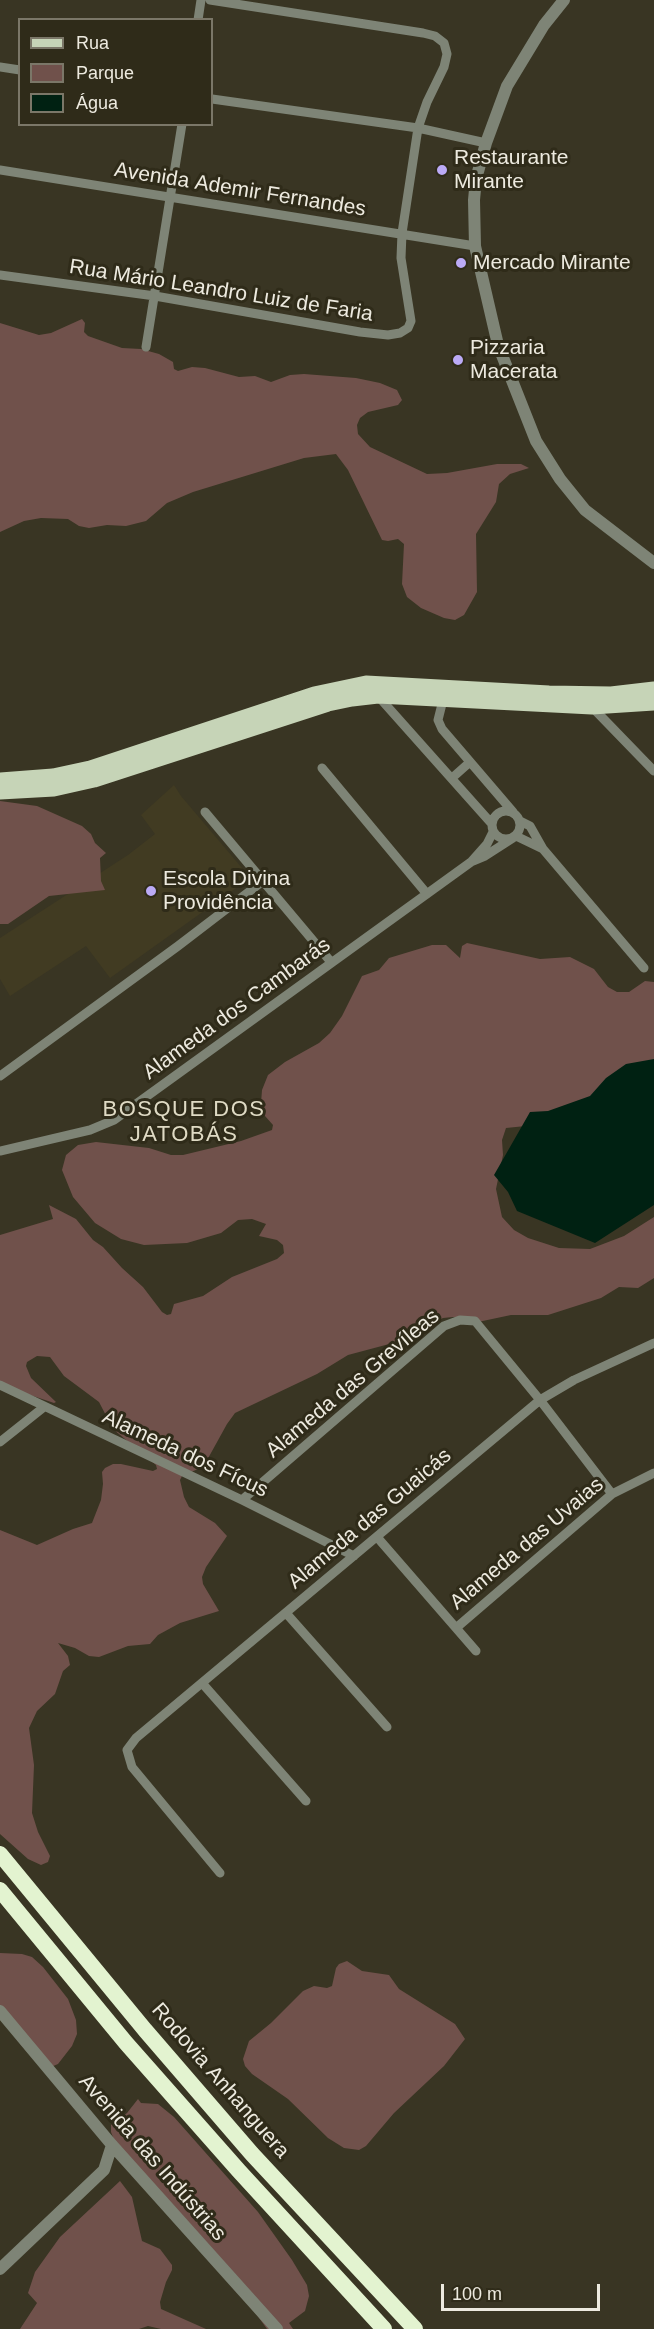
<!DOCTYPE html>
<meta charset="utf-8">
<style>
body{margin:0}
#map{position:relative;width:654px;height:2329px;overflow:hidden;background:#393523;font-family:Helvetica,sans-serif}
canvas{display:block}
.legend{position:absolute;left:18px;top:18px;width:195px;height:108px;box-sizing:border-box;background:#2f2b19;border:2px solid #7b7768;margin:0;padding:8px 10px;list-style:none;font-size:18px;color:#edeadf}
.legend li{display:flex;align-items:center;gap:12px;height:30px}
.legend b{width:30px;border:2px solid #7b7768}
.scale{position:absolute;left:441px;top:2284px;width:159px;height:27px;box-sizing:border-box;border:3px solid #edeadf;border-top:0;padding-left:8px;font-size:18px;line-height:21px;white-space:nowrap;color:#edeadf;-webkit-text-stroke:4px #2f2b19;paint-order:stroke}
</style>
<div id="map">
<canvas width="654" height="2329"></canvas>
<ul class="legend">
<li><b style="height:8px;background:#c6d4b7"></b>Rua</li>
<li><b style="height:16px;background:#70514b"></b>Parque</li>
<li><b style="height:16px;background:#002112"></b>Água</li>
</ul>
<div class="scale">100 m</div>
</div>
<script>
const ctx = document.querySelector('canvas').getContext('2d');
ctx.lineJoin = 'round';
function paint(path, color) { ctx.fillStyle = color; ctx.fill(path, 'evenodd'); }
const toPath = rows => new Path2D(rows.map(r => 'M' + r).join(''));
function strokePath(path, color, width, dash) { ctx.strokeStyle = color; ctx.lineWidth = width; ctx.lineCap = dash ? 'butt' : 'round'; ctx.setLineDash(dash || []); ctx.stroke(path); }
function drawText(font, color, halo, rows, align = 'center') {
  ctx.font = font + ' Helvetica,sans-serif'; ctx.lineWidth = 6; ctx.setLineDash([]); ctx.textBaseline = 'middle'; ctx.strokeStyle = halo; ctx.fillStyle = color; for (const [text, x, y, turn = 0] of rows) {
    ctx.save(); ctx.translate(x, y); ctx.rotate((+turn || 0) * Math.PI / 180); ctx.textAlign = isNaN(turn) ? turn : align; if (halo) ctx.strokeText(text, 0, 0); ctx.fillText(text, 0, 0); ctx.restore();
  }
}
const built = toPath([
 [174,785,181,796,242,868,245,877,239,886,110,978,86,946,10,996,0,979,0,938,128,855,155,834,141,815]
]);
const green = toPath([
 [82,319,85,323,84,332,88,336,122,348,141,349,159,354,173,362,174,369,178,371,192,367,205,368,239,377,255,376,271,382,290,375,304,374,356,378,380,383,397,390,402,400,398,405,368,412,360,418,357,425,358,434,370,447,427,474,447,473,497,464,521,464,529,468,510,474,499,484,496,502,476,534,477,592,464,615,455,620,444,618,421,608,407,597,402,584,404,544,398,539,388,541,382,540,348,470,336,454,304,458,193,492,167,503,146,521,126,526,107,525,89,528,79,526,68,519,41,518,24,521,0,532,0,323,39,335,51,333],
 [0,801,37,806,82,826,91,834,95,843,106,853,100,858,101,881,105,890,49,896,8,924,0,924],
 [467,943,540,959,570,957,594,969,608,987,617,992,629,992,645,981,654,982,654,1076,565,1122,506,1128,502,1140,503,1155,496,1189,502,1217,514,1230,528,1238,559,1248,590,1249,624,1236,654,1217,654,1278,638,1288,619,1287,601,1298,548,1315,511,1315,478,1322,453,1317,443,1318,412,1332,393,1343,348,1355,317,1374,235,1413,227,1424,206,1462,198,1469,182,1476,180,1480,184,1497,189,1507,215,1523,227,1536,206,1567,202,1577,203,1584,219,1611,180,1623,158,1635,150,1644,128,1646,99,1657,89,1656,75,1648,58,1643,68,1656,70,1665,63,1671,55,1694,37,1711,29,1728,34,1765,32,1813,38,1832,50,1856,48,1862,41,1865,28,1859,0,1834,0,1530,37,1545,73,1529,92,1523,101,1500,103,1484,102,1472,105,1468,113,1464,121,1464,153,1471,157,1469,156,1465,113,1429,99,1402,64,1376,50,1357,37,1356,27,1362,26,1366,31,1378,56,1402,54,1403,0,1385,0,1235,53,1219,49,1205,76,1219,93,1240,103,1247,122,1268,143,1287,162,1312,167,1315,171,1314,174,1304,203,1296,232,1277,277,1259,284,1253,283,1245,277,1240,259,1236,266,1224,252,1219,238,1220,221,1233,187,1243,144,1245,121,1239,95,1223,73,1197,62,1170,66,1155,78,1145,96,1142,149,1148,171,1155,183,1155,241,1141,272,1130,273,1125,265,1116,261,1103,262,1090,268,1075,285,1062,319,1043,330,1033,342,1016,362,976,379,970,389,958,432,945,446,945,460,958,462,946],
 [0,1953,22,1954,32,1957,43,1967,68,1999,76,2020,77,2034,72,2046,58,2064,51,2067,45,2066,27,2052,0,2019],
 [347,1961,362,1971,389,1975,399,1989,455,2024,465,2039,444,2066,394,2113,366,2146,359,2150,344,2148,328,2138,288,2099,252,2074,245,2066,243,2059,249,2041,271,2023,303,1991,314,1986,327,1988,332,1986,336,1968,339,1964],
 [138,2099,141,2103,158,2104,174,2117,258,2212,292,2260,307,2285,309,2296,305,2311,289,2323,293,2329,267,2329,239,2290,118,2150,111,2132,111,2125,127,2113],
 [120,2181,132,2197,142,2241,160,2249,172,2265,172,2270,166,2282,160,2302,161,2309,206,2329,161,2329,148,2326,139,2329,20,2329,37,2303,28,2293,35,2272,60,2237]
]);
const water = toPath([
 [654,1059,654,1205,595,1243,517,1211,508,1192,494,1175,530,1112,548,1111,590,1096,606,1078,626,1064]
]);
const minor = toPath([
 [198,20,201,0],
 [0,67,20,70],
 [212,99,418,128,486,143],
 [0,170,475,246],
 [0,275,155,296,360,332,388,335,400,333,408,328,411,321,401,258,402,233,418,128,427,102,444,67,447,54,444,43,435,36,423,33,210,0],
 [146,347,182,124],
 [378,696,492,824],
 [443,700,438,720,442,729,513,812],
 [592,707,654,771],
 [322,768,427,894],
 [452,778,470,762],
 '492 825a14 14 0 1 1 28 0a14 14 0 1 1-28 0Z',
 [205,812,331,962],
 [520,821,530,826,543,849,644,968],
 [516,836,543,849],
 [473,861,485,856,513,838],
 [0,1076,178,946,263,881],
 [0,1151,90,1130,114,1120,471,862,487,844,493,832],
 [0,1385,242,1500,354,1556],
 [0,1442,44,1407],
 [242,1500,444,1326,460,1320,475,1321,540,1400,612,1494],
 [377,1537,476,1651],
 [286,1613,387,1727],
 [456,1628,612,1494,654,1473],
 [202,1683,306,1801],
 [220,1873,132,1767,127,1750,136,1738,540,1400,574,1380,654,1343]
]);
const tertiary = toPath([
 [564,0,544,25,507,86,486,143,476,179,474,200,475,246,498,345,536,441,560,479,585,510,654,563],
 [0,2011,112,2145,277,2329],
 [0,2269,104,2170,112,2145]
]);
const primary = toPath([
 [0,780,53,776,90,768,314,694,366,683,549,693,611,694,654,689],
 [0,792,54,789,94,780,328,704,352,699,378,696,592,707,654,703]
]);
const motorway = toPath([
 [0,1854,145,2030,252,2154,415,2329],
 [0,1890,126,2043,239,2171,384,2329]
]);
const markers = [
 [442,170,6,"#bbaaf6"],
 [461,263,6,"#bbaaf6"],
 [458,360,6,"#bbaaf6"],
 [151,891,6,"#bbaaf6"]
];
const poiNames = [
 ["Restaurante",454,158],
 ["Mirante",454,182],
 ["Mercado Mirante",473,263],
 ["Pizzaria",470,348],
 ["Macerata",470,372],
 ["Escola Divina",163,879],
 ["Providência",163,903]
];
const streetNames = [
 ["Avenida Ademir Fernandes",240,190,9],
 ["Rua Mário Leandro Luiz de Faria",221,291,9],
 ["Alameda dos Cambarás",237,1009,-36],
 ["Alameda das Grevíleas",353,1384,-40],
 ["Alameda dos Fícus",185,1454,25],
 ["Alameda das Guaicás",370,1519,-40],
 ["Alameda das Uvaias",527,1544,-40],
 ["Rodovia Anhanguera",220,2081,49],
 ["Avenida das Indústrias",152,2158,49]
];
const neighbourhoodNames = [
 ["BOSQUE DOS",184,1110],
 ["JATOBÁS",184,1135]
];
paint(built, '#413b22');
paint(green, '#70514b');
paint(water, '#002112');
strokePath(minor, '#7e8476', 9);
strokePath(tertiary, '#7e8476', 12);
strokePath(primary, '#c6d4b7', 15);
strokePath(motorway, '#e3f3d0', 16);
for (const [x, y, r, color] of markers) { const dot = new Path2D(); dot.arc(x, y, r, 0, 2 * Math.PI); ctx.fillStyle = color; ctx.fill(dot); strokePath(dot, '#2f2b19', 2); }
drawText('21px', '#edeadf', '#2f2b19', poiNames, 'left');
drawText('21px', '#edeadf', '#2f2b19', streetNames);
ctx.letterSpacing = '1.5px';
drawText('22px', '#dfdac4', '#2f2b19', neighbourhoodNames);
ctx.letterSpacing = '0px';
</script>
